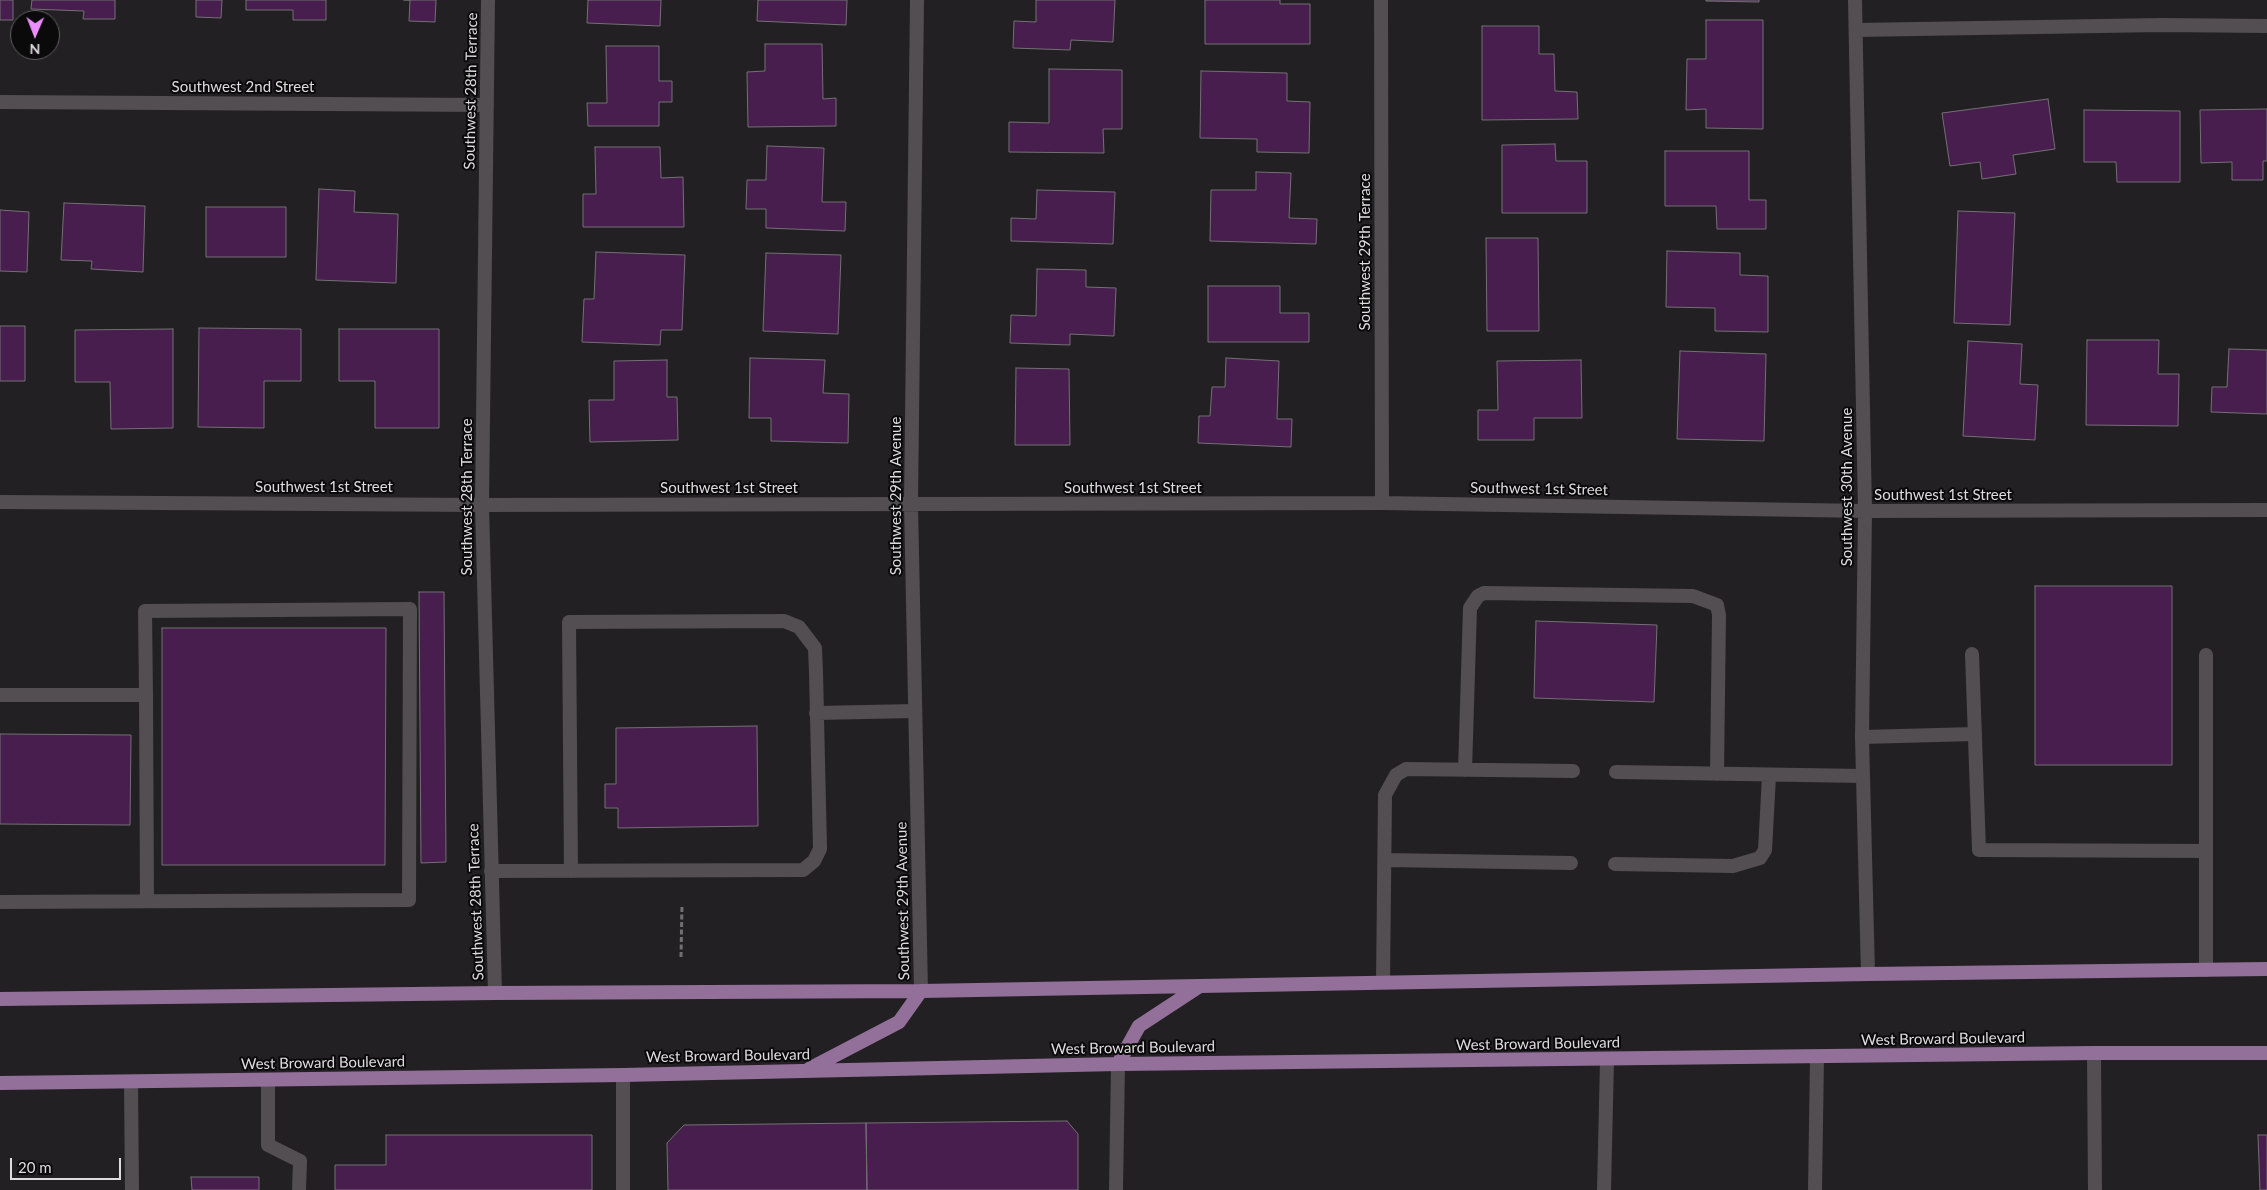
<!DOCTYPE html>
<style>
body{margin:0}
#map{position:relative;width:2267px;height:1190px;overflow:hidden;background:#232023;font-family:Lato,sans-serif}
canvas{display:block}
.north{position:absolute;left:10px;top:10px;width:50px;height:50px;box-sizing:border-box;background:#0b0a0b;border:1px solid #5f5e5f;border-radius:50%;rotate:181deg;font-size:14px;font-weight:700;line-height:20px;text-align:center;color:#dedcde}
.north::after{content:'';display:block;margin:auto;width:18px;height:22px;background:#eb8dfc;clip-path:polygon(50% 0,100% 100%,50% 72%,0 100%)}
.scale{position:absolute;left:10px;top:1158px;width:111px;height:22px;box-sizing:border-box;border:2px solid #dedcde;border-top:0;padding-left:6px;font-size:15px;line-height:18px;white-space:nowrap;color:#dedcde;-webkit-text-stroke:4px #0b0a0b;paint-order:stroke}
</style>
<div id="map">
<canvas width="2267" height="1190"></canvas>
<div class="north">N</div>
<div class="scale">20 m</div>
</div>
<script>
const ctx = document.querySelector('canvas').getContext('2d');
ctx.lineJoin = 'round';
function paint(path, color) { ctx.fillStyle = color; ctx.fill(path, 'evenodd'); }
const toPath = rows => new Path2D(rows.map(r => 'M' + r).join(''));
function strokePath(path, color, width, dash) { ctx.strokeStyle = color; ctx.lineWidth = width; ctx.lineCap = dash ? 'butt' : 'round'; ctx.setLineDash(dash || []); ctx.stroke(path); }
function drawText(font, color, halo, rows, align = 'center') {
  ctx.font = font + ' Lato,sans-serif'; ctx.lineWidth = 4; ctx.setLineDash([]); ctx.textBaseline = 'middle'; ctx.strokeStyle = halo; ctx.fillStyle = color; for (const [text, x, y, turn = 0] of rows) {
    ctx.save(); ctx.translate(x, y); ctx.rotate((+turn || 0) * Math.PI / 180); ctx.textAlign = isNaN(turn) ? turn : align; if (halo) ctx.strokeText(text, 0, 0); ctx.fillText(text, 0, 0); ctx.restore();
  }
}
const building = toPath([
 [0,0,13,0,13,20,0,20,0,0],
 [32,0,115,0,115,19,83,19,84,11,31,9,32,0],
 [196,0,222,0,221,18,196,17,196,0],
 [246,0,326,0,326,20,293,20,293,10,246,10,246,0],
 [404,0,436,0,435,22,409,21,410,0,404,0],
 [588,0,661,0,660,26,587,23,588,0],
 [758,0,847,0,846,25,757,21,758,0],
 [1036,0,1115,0,1113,42,1071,40,1070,50,1013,48,1014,21,1036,22,1036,0],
 [1205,0,1280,0,1280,4,1310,4,1310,44,1205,44,1205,0],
 [1706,0,1759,0,1759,2,1706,1,1706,0],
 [1706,20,1763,20,1763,129,1706,128,1706,109,1686,110,1687,59,1706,59,1706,20],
 [1482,26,1539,26,1539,54,1554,54,1555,91,1577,92,1578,119,1482,120,1482,26],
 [765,44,822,44,823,99,836,98,836,126,748,127,747,72,765,71,765,44],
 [606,46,659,46,659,81,672,81,672,102,659,102,659,126,588,126,587,103,607,103,606,46],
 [1049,69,1122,70,1122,129,1103,129,1104,153,1009,152,1009,122,1049,123,1049,69],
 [1201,71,1287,73,1287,101,1310,102,1309,153,1257,152,1257,139,1200,138,1201,71],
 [2048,99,2055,149,2013,155,2016,174,1982,179,1980,162,1950,166,1942,113,2048,99],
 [2267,109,2267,161,2263,161,2263,180,2232,180,2232,162,2201,163,2200,110,2267,109],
 [2084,110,2180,111,2180,182,2117,182,2116,162,2084,162,2084,110],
 [1555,144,1556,161,1587,161,1587,213,1502,213,1502,145,1555,144],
 [767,146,824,148,822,202,846,202,845,231,766,228,766,209,746,209,747,180,766,180,767,146],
 [595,147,660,147,661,178,683,177,684,227,583,227,583,194,596,194,595,147],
 [1665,151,1749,151,1749,200,1766,200,1766,229,1717,229,1716,206,1665,206,1665,151],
 [1256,172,1291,173,1289,218,1317,219,1316,244,1210,241,1211,190,1256,190,1256,172],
 [319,189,355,191,354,212,398,214,396,283,316,280,319,189],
 [1037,190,1115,192,1113,244,1011,241,1011,218,1036,219,1037,190],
 [64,203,145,206,143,272,91,269,92,261,61,260,64,203],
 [206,207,286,207,286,257,206,257,206,207],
 [0,210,29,212,27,272,0,271,0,210],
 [1958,211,2015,213,2010,325,1954,323,1958,211],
 [1486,238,1538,238,1539,331,1487,331,1486,238],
 [1667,251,1740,253,1740,275,1768,276,1768,332,1715,331,1715,308,1666,307,1667,251],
 [596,252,685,255,682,330,661,330,660,345,582,342,584,299,594,299,596,252],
 [766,253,841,255,838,334,763,331,766,253],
 [1037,269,1086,270,1086,287,1116,288,1114,336,1070,334,1070,345,1010,343,1011,315,1036,316,1037,269],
 [1208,286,1280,286,1280,313,1309,313,1309,342,1208,342,1208,286],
 [0,326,25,326,25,381,0,381,0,326],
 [199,328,301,329,301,381,264,381,264,428,198,427,199,328],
 [173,329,173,428,111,429,110,382,75,382,75,330,173,329],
 [339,329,439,329,439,428,375,428,375,381,339,381,339,329],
 [2087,340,2159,340,2158,374,2179,374,2178,426,2086,425,2087,340],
 [1968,341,2022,344,2020,384,2038,385,2035,440,1963,436,1968,341],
 [2229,349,2267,350,2267,414,2211,412,2212,387,2227,387,2229,349],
 [1680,351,1766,354,1764,441,1677,439,1680,351],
 [750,358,825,360,823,393,849,394,848,443,771,441,771,418,749,418,750,358],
 [1226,358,1279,361,1277,419,1292,419,1291,447,1198,443,1199,416,1210,416,1212,387,1225,387,1226,358],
 [667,360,667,397,677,397,678,440,590,442,589,400,614,400,614,361,667,360],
 [1581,360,1582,418,1534,418,1534,440,1478,440,1478,410,1498,410,1497,361,1581,360],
 [1016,368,1069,369,1070,445,1015,445,1016,368],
 [2035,586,2172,586,2172,765,2035,765,2035,586],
 [419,592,444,592,446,862,421,863,419,592],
 [1536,621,1657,625,1654,702,1534,698,1536,621],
 [162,628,386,628,385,865,162,865,162,628],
 [757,726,758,826,618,828,618,808,605,808,605,784,616,784,616,728,757,726],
 [0,734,131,735,130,825,0,824,0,734],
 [1067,1121,1078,1134,1078,1190,867,1190,866,1123,1067,1121],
 [866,1123,867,1190,668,1190,667,1143,684,1125,866,1123],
 [386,1135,592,1135,592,1190,335,1190,335,1165,386,1165,386,1135],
 [2258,1135,2267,1135,2267,1190,2260,1190,2258,1135],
 [191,1177,259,1177,259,1190,192,1190,191,1177]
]);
const path = toPath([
 [681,957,682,905]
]);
const service = toPath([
 [1972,654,1979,850,2206,851],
 [0,695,146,695,145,611,410,609,409,900,0,902],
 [146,695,147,901],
 [816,713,915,711],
 [1862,737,1975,734],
 [1465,770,1470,608,1478,596,1484,593,1693,596,1717,605,1719,615,1717,774],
 [1616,772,1863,776],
 [1385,860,1571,863],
 [1615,864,1733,866,1760,858,1765,850,1769,776],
 [491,871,803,870,814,861,820,849,816,672,815,648,799,627,784,621,569,622,571,871],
 [2206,970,2206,655],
 [1383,982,1385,795,1396,775,1406,769,1573,771],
 [268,1080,268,1145,300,1161,299,1190],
 [1815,1190,1817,1057]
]);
const minor = toPath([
 [488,0,482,505,495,993],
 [917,0,911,504,921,991],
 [1381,0,1382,503],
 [1855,0,1865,511,1862,737,1868,974],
 [1856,30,2161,25,2267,26],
 [0,102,487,105],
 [0,502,482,505,1382,503,1865,511,2267,510],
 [2094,1053,2095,1190],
 [623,1075,623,1190],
 [131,1082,132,1190],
 [1116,1190,1118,1064],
 [1604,1190,1607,1060]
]);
const primary = toPath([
 [0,999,495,993,921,991,1868,974,2267,969],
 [1118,1064,1139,1026,1200,986],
 [809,1069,899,1022,921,991],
 [0,1083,623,1075,1118,1064,2094,1053,2267,1053]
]);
const streetNames = [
 ["Southwest 2nd Street",243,87],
 ["Southwest 28th Terrace",471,91,-89],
 ["Southwest 29th Terrace",1365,252,-90],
 ["Southwest 1st Street",324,487],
 ["Southwest 30th Avenue",1847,487,-90],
 ["Southwest 1st Street",729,488],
 ["Southwest 1st Street",1133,488],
 ["Southwest 1st Street",1539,489,1],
 ["Southwest 1st Street",1943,495],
 ["Southwest 29th Avenue",896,496,-90],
 ["Southwest 28th Terrace",467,497,-90],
 ["Southwest 29th Avenue",903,901,-91],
 ["Southwest 28th Terrace",476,902,-92],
 ["West Broward Boulevard",1943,1039,-1],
 ["West Broward Boulevard",1538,1044,-1],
 ["West Broward Boulevard",1133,1048,-1],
 ["West Broward Boulevard",728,1056,-1],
 ["West Broward Boulevard",323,1063,-1]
];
paint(building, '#471e4e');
strokePath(building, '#737074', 1);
strokePath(path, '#716f71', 3, [5, 2.5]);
strokePath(service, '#524e52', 14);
strokePath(minor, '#524e52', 14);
strokePath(primary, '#93709a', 14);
drawText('15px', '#dedcde', '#0b0a0b', streetNames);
</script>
